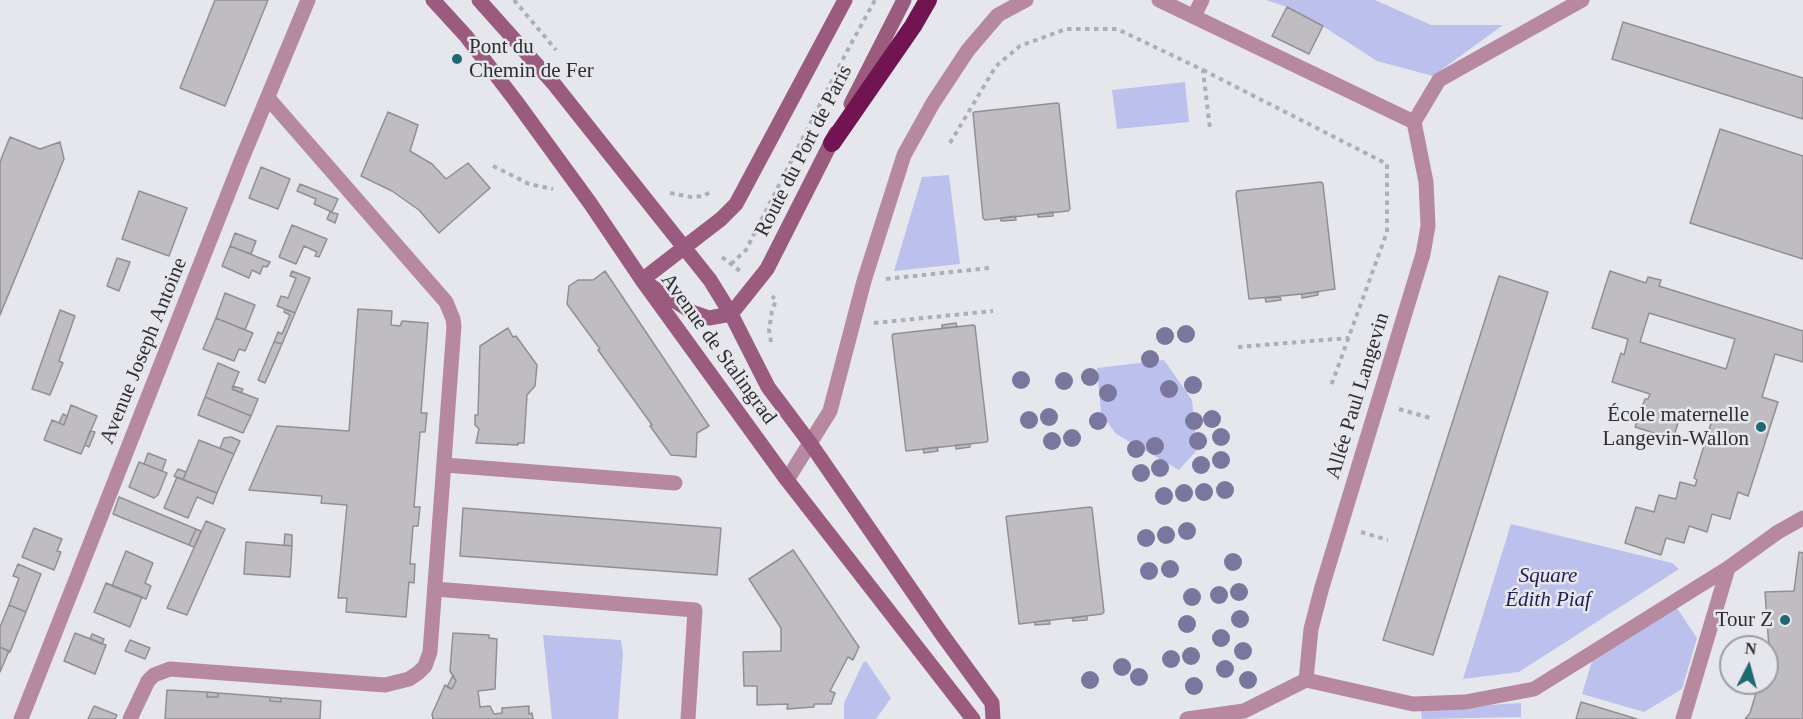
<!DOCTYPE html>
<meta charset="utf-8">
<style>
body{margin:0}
#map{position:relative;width:1803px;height:719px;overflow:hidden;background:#e6e7ed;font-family:"Times New Roman",serif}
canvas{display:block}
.north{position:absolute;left:1719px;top:635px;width:60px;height:60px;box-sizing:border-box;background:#e6e7ed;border:2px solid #9c9da1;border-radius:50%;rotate:6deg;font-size:16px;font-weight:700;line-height:24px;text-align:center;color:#2e2e30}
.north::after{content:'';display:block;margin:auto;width:21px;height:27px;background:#1e6972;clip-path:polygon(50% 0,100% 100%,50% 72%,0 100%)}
</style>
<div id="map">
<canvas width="1803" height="719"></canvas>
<div class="north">N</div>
</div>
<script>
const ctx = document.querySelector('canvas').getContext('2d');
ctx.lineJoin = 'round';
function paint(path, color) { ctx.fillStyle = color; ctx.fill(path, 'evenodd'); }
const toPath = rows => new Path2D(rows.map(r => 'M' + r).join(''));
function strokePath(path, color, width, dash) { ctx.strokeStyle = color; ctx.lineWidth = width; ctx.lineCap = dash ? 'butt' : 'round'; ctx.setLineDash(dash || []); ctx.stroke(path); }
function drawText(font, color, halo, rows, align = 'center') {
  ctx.font = font + ' "Times New Roman",serif'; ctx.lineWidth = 5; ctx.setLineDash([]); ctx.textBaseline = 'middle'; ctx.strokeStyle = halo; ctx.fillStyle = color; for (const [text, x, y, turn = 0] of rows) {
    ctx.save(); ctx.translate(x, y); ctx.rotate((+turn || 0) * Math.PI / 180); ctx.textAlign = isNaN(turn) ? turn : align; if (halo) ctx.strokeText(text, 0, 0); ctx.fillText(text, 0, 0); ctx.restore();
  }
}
const green = toPath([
 [1266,0,1375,0,1431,25,1503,25,1433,76,1377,61,1318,23,1287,7],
 [1185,82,1189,122,1117,129,1112,90],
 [949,175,960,264,894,271,922,177],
 [1164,360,1192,400,1197,450,1179,470,1116,434,1101,413,1097,368],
 [1511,524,1672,563,1679,569,1519,672,1463,679],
 [1677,608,1697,638,1682,689,1644,712,1582,694,1592,661],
 [543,635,621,640,623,653,618,719,552,719],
 [866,661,891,698,876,719,844,719,844,703,863,663],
 [1521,703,1521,717,1422,719,1421,709]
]);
const building = toPath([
 [215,0,268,0,225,106,180,88,215,0],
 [1287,7,1323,26,1309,54,1272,36,1287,7],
 [1623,22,1803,78,1803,119,1612,59,1623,22],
 [1057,103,1059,104,1070,209,1068,211,985,220,983,218,973,113,974,112,1057,103],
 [388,112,418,125,410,151,432,164,446,179,468,163,490,188,439,233,419,210,392,191,361,176,388,112],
 [1720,129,1803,156,1803,259,1690,223,1720,129],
 [10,137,40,149,60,142,64,159,0,315,0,162,10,137],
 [261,167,290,179,278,209,249,198,261,167],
 [1321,182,1323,184,1335,289,1302,294,1249,299,1236,194,1237,191,1321,182],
 [300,184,338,199,332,212,314,204,316,199,297,191,300,184],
 [139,191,187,208,169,256,122,239,139,191],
 [330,212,338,214,335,223,327,219,330,212],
 [1053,212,1053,216,1038,217,1038,214,1053,212],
 [1015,216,1016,220,1001,221,1001,218,1015,216],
 [292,225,327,239,319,257,315,256,317,252,304,246,296,264,279,257,292,225],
 [235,233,256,241,251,254,230,246,235,233],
 [230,246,270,262,267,267,263,266,260,274,252,270,249,278,222,266,230,246],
 [117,258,130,262,119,291,107,286,117,258],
 [292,271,310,278,295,313,277,306,281,296,288,298,296,278,290,276,292,271],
 [605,271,709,426,697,433,696,457,671,455,650,426,652,425,598,350,600,349,567,304,569,286,578,280,593,280,605,271],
 [1610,271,1646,283,1648,277,1661,280,1659,286,1803,331,1803,362,1775,354,1762,397,1778,402,1748,496,1738,492,1730,519,1712,514,1707,532,1689,526,1684,543,1666,538,1661,555,1625,543,1636,507,1654,512,1659,495,1676,499,1680,482,1695,486,1697,480,1694,478,1712,420,1682,410,1673,439,1635,427,1645,399,1648,399,1650,394,1612,382,1621,353,1624,355,1628,339,1592,328,1610,271],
 [1649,313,1735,339,1726,369,1640,342,1649,313],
 [1499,276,1548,292,1433,655,1383,640,1499,276],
 [1318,292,1318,295,1302,298,1302,294,1318,292],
 [225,293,255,305,245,330,216,318,225,293],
 [1280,297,1281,300,1266,302,1265,298,1280,297],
 [285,309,295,313,282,344,274,342,278,332,282,334,290,315,284,312,285,309],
 [358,309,392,311,391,325,400,326,402,321,428,323,421,413,427,413,425,432,420,432,414,507,420,507,418,526,413,526,410,564,415,564,414,583,409,582,406,617,346,612,347,598,338,598,347,505,321,503,322,496,249,490,277,426,349,431,358,309],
 [60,310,75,316,59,361,63,363,50,395,32,389,60,310],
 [216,318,253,333,245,351,239,349,234,361,203,349,216,318],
 [956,323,957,327,942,328,942,325,956,323],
 [973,325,975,326,988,440,987,442,906,451,892,336,893,334,973,325],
 [508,328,513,337,516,336,537,365,535,386,527,395,524,443,518,443,518,445,476,443,479,429,475,425,475,415,478,415,480,346,508,328],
 [274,342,282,344,265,383,258,380,274,342],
 [218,363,239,372,232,389,258,399,251,416,205,397,218,363],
 [233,386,243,389,241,393,232,389,233,386],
 [205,397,251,416,243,433,198,415,205,397],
 [71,405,97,416,81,454,44,440,52,420,64,425,71,405],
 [63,414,67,416,64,425,59,423,63,414],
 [90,431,95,432,89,447,85,445,90,431],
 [231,437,240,441,234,454,220,448,224,438,231,437],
 [199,440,234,454,217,493,183,480,199,440],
 [970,444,970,447,956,449,956,445,970,444],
 [937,447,938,451,924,453,923,449,937,447],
 [148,453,166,460,162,471,144,464,148,453],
 [139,462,167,473,158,495,154,498,129,487,139,462],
 [178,469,186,472,183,480,174,476,178,469],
 [177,477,217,493,213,504,197,497,188,518,164,508,177,477],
 [119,497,196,529,189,545,113,514,119,497],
 [1090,507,1092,508,1104,612,1102,614,1019,624,1006,517,1008,516,1090,507],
 [463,508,721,528,717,575,460,556,463,508],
 [206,521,225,529,187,615,167,608,206,521],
 [34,528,62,539,57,551,61,552,54,570,22,557,34,528],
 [196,529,201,531,194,547,189,545,196,529],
 [285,534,292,535,292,546,284,545,285,534],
 [246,542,292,546,290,577,244,574,246,542],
 [793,550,859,647,853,660,848,657,830,691,835,693,831,704,814,704,814,707,787,709,788,704,757,705,757,686,744,686,743,652,781,651,781,628,749,579,793,550],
 [126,551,153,563,145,583,151,586,146,599,112,586,126,551],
 [1799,552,1803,553,1803,719,1745,719,1750,713,1759,683,1767,683,1767,654,1769,648,1765,592,1794,591,1799,552],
 [18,564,41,574,26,612,9,605,19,578,13,576,18,564],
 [106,583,142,597,130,627,94,612,106,583],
 [9,605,26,612,10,652,0,647,0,627,9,605],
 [1087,616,1087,620,1073,621,1072,618,1087,616],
 [1049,620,1050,624,1035,625,1035,622,1049,620],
 [75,633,106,645,95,674,64,661,75,633],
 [453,633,489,635,489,638,497,639,495,689,478,691,480,707,490,706,494,714,502,713,502,708,529,706,529,714,532,713,533,719,433,719,432,714,445,685,452,689,456,681,450,671,453,633],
 [92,634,104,639,102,644,90,639,92,634],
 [130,640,150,648,145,659,125,651,130,640],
 [0,647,9,651,0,672,0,647],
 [453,675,456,681,452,689,447,687,453,675],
 [167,690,207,692,207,697,218,697,218,693,270,697,270,701,281,702,281,698,321,701,320,719,165,719,167,690],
 [207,692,218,693,218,697,207,697,207,692],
 [270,697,281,698,281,702,270,701,270,697],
 [1581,702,1637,719,1576,719,1581,702],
 [94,706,117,715,115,719,88,719,94,706]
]);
const path = toPath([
 [514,0,556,50],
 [1203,70,1387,164,1387,232,1331,386],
 [950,143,996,66,1020,46,1066,29,1117,29,1203,70,1210,129],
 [493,166,529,184,553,189],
 [670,193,691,197,704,196,710,192],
 [722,257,740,271],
 [731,264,746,250,846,53,875,0],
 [886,279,989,268],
 [874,323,993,311],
 [771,342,769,330,772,311,776,300,772,296],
 [1238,347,1349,338],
 [1399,409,1430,418],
 [1361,532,1388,540]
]);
const lane = toPath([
 [1194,16,1202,0],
 [445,465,675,483],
 [435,589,695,610,688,719]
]);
const street = toPath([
 [1159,0,1414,122],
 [1414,122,1439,80,1582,0],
 [787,480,830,411,864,281,904,155,933,103,968,50,998,15,1026,0],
 [1306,680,1311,629,1322,587,1423,254,1428,226,1426,182,1414,122],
 [21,719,241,161,308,0],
 [130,719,148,681,154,675,170,669,385,685,409,679,418,673,425,666,430,652,454,326,453,319,446,302,268,98],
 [1187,719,1244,711,1306,680,1413,704,1465,702,1534,689,1728,568],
 [1683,719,1728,568,1778,532,1803,518]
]);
const secondary = toPath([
 [433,0,466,36,515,100,590,203,642,280,787,480,973,719],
 [479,0,554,84,710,280,731,314,768,387,810,443,941,633,992,703,993,719],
 [851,104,904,0],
 [642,280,721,219,736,204,845,0],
 [648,284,692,312,709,318,731,314],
 [731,314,767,269,836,133]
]);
const highway = toPath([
 [832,143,913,26,928,0]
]);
const trees = [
 [1186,334],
 [1165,336],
 [1150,359],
 [1090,377],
 [1021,380],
 [1064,381],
 [1193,385],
 [1169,389],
 [1108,393],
 [1049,417],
 [1212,419],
 [1029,420],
 [1098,421],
 [1194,421],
 [1221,437],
 [1072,438],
 [1052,441],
 [1198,441],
 [1155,446],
 [1136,449],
 [1221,460],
 [1201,465],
 [1160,468],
 [1141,473],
 [1225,490],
 [1204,492],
 [1184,493],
 [1164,496],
 [1187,531],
 [1166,535],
 [1146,538],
 [1233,562],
 [1170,569],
 [1149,571],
 [1239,592],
 [1219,595],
 [1192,597],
 [1240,619],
 [1187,624],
 [1221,638],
 [1243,651],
 [1191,656],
 [1171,659],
 [1122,667],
 [1225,669],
 [1139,677],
 [1090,680],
 [1248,680],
 [1194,686]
];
const markers = [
 [457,59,6,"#1e6972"],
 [1761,427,6,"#1e6972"],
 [1785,620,6,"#1e6972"]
];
const poiNames = [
 ["Pont du",469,47,"left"],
 ["Chemin de Fer",469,71,"left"],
 ["École maternelle",1749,415],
 ["Langevin-Wallon",1749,439],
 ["Tour Z",1773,620]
];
const streetNames = [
 ["Route du Port de Paris",804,151,-63],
 ["Avenue de Stalingrad",718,349,54],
 ["Avenue Joseph Antoine",144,351,-68],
 ["Allée Paul Langevin",1358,396,-73]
];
const parkNames = [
 ["Square",1548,576],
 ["Édith Piaf",1548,600]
];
paint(green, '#bcc0ec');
paint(building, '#bfbcc2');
strokePath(building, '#928f94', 1.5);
strokePath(path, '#aeafb4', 4, [4.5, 4.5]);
strokePath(lane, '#b789a1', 15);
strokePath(street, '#b789a1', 15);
strokePath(secondary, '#9b5b7e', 15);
strokePath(highway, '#721451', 18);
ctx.fillStyle = '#7a779e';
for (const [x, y] of trees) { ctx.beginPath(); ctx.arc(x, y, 9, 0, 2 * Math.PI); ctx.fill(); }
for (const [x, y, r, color] of markers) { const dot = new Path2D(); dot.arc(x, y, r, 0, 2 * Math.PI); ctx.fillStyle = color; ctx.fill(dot); strokePath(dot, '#e6e7ed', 2); }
drawText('21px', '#2e2e30', '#e6e7ed', poiNames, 'right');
drawText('21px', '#2e2e30', '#e6e7ed', streetNames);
drawText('italic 21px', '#221c5d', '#e6e7ed', parkNames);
</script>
